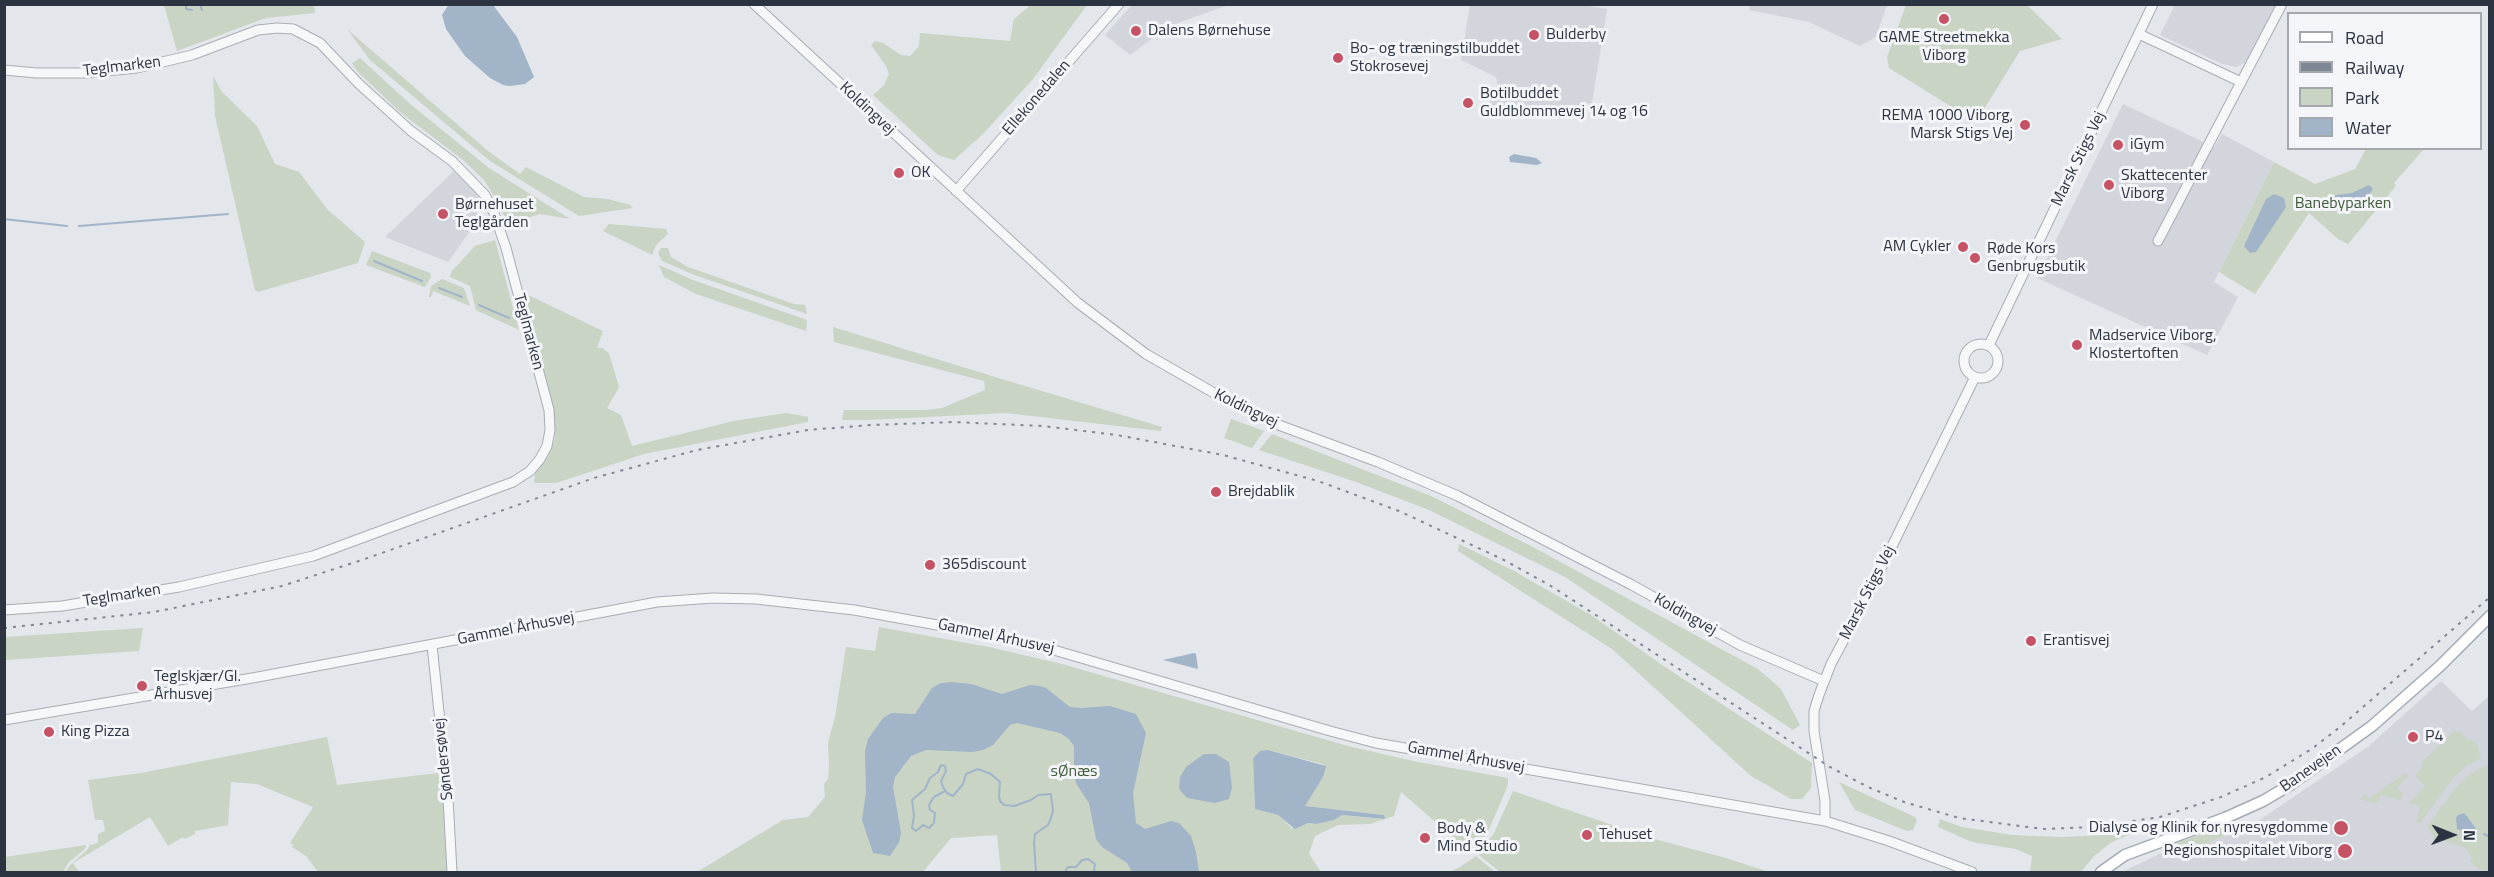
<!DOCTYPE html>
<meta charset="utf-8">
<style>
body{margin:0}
#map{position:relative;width:2494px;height:877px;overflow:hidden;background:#e3e6ea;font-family:"Titillium Web",sans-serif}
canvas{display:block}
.frame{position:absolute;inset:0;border:6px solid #2c3442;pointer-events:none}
.legend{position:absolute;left:2287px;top:12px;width:195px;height:138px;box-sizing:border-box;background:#f3f5f8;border:2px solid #a3a8af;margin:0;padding:8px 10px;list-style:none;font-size:18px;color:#2c3442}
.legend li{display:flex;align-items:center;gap:12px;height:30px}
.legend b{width:30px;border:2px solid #a3a8af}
.north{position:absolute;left:2422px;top:805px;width:60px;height:60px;-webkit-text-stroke:4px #f3f5f8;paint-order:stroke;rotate:91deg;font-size:16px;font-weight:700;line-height:24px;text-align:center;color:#2c3442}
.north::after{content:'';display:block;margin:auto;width:21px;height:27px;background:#2c3442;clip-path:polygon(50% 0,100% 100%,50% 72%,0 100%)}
</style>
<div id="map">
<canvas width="2494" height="877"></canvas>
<div class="frame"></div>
<ul class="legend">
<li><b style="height:8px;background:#fff"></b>Road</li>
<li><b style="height:8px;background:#7e8693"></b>Railway</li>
<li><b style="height:16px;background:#c9d4c5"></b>Park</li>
<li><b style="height:16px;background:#a1b4c8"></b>Water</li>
</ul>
<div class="north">N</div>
</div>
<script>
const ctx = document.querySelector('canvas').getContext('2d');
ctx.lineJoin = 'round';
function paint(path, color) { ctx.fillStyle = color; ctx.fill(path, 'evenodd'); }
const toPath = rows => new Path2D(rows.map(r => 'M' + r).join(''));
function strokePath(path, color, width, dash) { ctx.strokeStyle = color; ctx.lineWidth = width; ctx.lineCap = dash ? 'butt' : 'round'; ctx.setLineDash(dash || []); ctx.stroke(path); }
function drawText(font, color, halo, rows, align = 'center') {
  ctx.font = font + ' "Titillium Web",sans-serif'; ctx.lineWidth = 6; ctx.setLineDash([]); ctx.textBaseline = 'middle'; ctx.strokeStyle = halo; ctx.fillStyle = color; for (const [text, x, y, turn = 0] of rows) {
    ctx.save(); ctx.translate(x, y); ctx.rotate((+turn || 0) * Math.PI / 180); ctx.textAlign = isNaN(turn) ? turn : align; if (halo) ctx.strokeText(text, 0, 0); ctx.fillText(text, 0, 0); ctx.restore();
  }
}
const built = toPath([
 [1577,4,1607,9,1592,103,1523,114,1493,114,1486,109,1498,87,1496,77,1461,60,1470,5],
 [1750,4,1887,4,1887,5,1876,37,1860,46,1809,22,1749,10],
 [1132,5,1132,4,1244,5,1226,6,1169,26,1130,55,1105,35],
 [2175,5,2277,5,2245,63,2236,67,2222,64,2160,35],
 [2123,104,2214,147,2222,134,2274,162,2214,282,2238,297,2207,355,2037,278],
 [455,170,471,185,481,200,473,227,448,262,385,237],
 [2441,681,2472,711,2489,696,2489,872,2122,872,2166,851,2188,849,2209,843,2255,823,2369,746]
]);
const green = toPath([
 [1032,4,1087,5,1033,79,983,134,954,160,938,155,873,95,884,85,889,74,886,66,871,45,875,41,883,43,901,55,910,56,919,46,920,33,1010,41,1014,19],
 [164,5,314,5,315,13,266,18,177,51],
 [1906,5,2027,5,2062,39,2020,51,1976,122,1889,68,1887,57],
 [347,29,488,151,520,174,526,167,584,197,608,199,630,205,633,208,579,216,490,161,370,60],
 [360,58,409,103,489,168,570,219,540,214,508,224,497,201,484,180,463,160,400,112,357,71,352,63],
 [213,76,222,92,257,126,275,164,299,172,328,210,365,242,358,263,258,292,255,290,215,116],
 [2366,149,2424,149,2394,183,2396,186,2348,244,2338,239,2309,213,2255,294,2219,272,2274,162,2315,184,2355,169],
 [609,224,666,229,668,234,656,245,652,255,603,231],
 [495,240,519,330,476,310,470,286,450,277,452,271,475,246],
 [661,248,668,248,671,257,688,267,794,304,805,305,807,314,692,274,662,261,658,253],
 [372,251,430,273,431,277,425,287,366,265],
 [659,265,693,280,807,320,806,331,696,294,664,277],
 [442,279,464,288,470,306,433,291,431,297,429,297,431,286],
 [524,293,603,331,597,348,602,348,609,353,619,387,607,408,621,415,632,446,734,421,786,413,808,417,808,422,644,454,556,483,534,483,536,469,548,456,555,438,554,415],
 [833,327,995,377,1162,427,1161,431,1006,413,867,420,842,420,844,410,926,410,942,408,985,390,984,381,834,342],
 [1231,419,1264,431,1252,448,1224,438],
 [1272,434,1431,496,1529,545,1758,669,1781,689,1800,725,1793,730,1565,577,1429,510,1356,482,1259,450],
 [1459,544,1514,571,1591,615,1665,667,1812,763,1811,788,1802,799,1791,799,1751,776,1612,649,1458,551],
 [879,627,989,647,1062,664,1348,746,1413,761,1508,778,1508,785,1487,834,1471,853,1401,792,1394,816,1370,824,1338,825,1315,836,1309,854,1321,872,1001,872,997,835,951,838,923,872,697,872,783,820,808,817,825,797,824,784,828,779,829,767,828,743,835,717,846,647,875,651],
 [1268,750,1323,764,1323,777,1304,806,1384,815,1382,819,1342,815,1316,824,1308,823,1292,828,1278,815,1255,809,1253,758],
 [143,628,139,651,5,660,5,637],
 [2454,731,2461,732,2468,740,2476,742,2481,759,2467,765,2454,777,2421,822,2416,823,2420,806,2409,803,2425,786,2415,775,2422,769,2423,761],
 [327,737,337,785,438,773,446,813,448,872,318,872,306,856,292,847,293,845,290,843,313,807,257,784,231,782,228,825,195,831,195,834,184,839,183,837,168,846,150,817,73,863,79,872,66,872,69,866,87,850,90,845,98,843,98,834,105,831,103,820,95,820,88,780,141,773],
 [2486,765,2490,776,2489,872,2479,869,2470,861,2473,858,2465,848,2435,838,2427,827,2453,791,2467,776],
 [2405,773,2408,776,2397,788,2403,794,2400,800,2381,795,2376,803,2359,799,2366,794,2369,799],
 [1839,782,1915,817,1917,820,1913,830,1907,831,1855,810],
 [1513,791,1647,837,1726,858,1769,872,1500,872,1479,855,1494,833],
 [1940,819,1962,827,2012,835,2063,837,2102,835,2135,828,2136,832,2112,842,2094,856,2081,872,2030,872,2032,856,2016,849,1972,842,1938,827],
 [2238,822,2245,822,2224,832,2225,836,2209,843,2188,849,2166,851,2179,842],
 [86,845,85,849,69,862,63,872,5,872,5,857],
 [1476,856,1495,872,1450,872,1460,867]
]);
const water = toPath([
 [449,4,493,5,517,37,534,77,525,84,510,86,503,85,490,78,465,56,446,29,442,15],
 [1514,154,1536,158,1542,163,1537,165,1510,162,1509,157],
 [2369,185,2373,189,2369,195,2357,204,2348,208,2327,203,2331,197,2337,195,2352,193],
 [2274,194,2284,198,2286,207,2256,252,2250,253,2244,246,2266,199],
 [1194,653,1196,654,1198,669,1163,660],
 [952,682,971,684,1002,694,1030,685,1039,686,1046,688,1070,707,1081,708,1110,706,1136,714,1146,733,1133,793,1136,823,1145,829,1171,821,1179,823,1191,836,1196,852,1199,872,1132,872,1127,863,1102,847,1096,839,1089,803,1077,785,1074,776,1074,746,1069,739,1060,733,1017,723,1010,725,993,745,983,750,973,752,926,750,911,756,895,777,893,787,901,833,899,842,890,856,873,853,862,820,866,792,865,751,868,739,883,718,891,713,915,714,932,688,941,683],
 [1268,750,1326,766,1323,777,1305,806,1384,815,1385,819,1342,815,1334,820,1316,824,1308,823,1295,829,1278,815,1255,809,1253,758,1260,751],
 [1204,754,1216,754,1229,762,1232,788,1229,799,1215,803,1187,798,1179,789,1180,777,1186,767],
 [2464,813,2466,815,2477,830,2469,833,2457,829,2456,818,2458,815]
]);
const stream = toPath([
 [186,4,186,9,192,10],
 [200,4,202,10],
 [4,219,67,226],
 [79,226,228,214],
 [374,261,422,281],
 [439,288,462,297],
 [479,305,509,318],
 [945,791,934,797,929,805,930,810,935,813,934,823,929,828,923,825,916,831,912,828,914,816,912,800,925,789,930,778,938,772,941,765,945,766,946,771,941,781,943,787,947,793,953,796,963,784,966,774,978,769,991,774,1000,782,999,796,1000,801,1004,805,1014,806,1031,800,1038,795,1051,794,1053,811,1051,818,1048,825,1035,834,1034,843,1036,872],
 [2484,834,2490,837],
 [1065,872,1068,867,1076,867,1082,860,1088,859,1095,864,1094,872]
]);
const minor = toPath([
 [754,4,1078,303,1146,354,1235,405,1276,424,1378,462,1458,496,1632,585,1740,645,1824,681],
 [2139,34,2241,82],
 [4,70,37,73,86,73,137,68,192,55,258,30,277,28,293,29,320,43,359,84,411,131,452,161,485,195,494,213,506,248,549,410,550,430,547,446,540,459,530,471,513,482,313,556,179,587,62,606,4,610],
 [956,191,1119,4],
 [2158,241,2282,4],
 '1964 361a17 17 0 1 1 34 0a17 17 0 1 1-34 0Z',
 [1989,345,2153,4],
 [432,645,448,798,452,872],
 [4,720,258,677,657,602,713,598,756,599,854,610,965,630,1047,648,1330,731,1376,743,1825,821,1889,841,1972,872],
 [1825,821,1825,801,1814,731,1814,711,1819,695,1831,664,1873,585,1975,377]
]);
const major = toPath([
 [2101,872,2125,855,2225,818,2263,801,2290,785,2372,726,2440,666,2490,616]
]);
const rail = toPath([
 [4,628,154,612,282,586,365,559,594,478,697,450,808,430,872,425,953,422,1043,426,1117,435,1223,455,1318,481,1399,511,1504,560,1551,586,1830,767,1868,787,1904,802,1959,818,2043,829,2093,827,2160,817,2221,797,2266,777,2313,748,2340,727,2490,597]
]);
const markers = [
 [1944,19,6,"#c65265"],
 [1136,31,6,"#c65265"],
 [1534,35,6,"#c65265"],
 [1338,58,6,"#c65265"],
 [1468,103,6,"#c65265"],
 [2025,125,6,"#c65265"],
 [2118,145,6,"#c65265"],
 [899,173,6,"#c65265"],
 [2109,185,6,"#c65265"],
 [443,214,6,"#c65265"],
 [1963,247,6,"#c65265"],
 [1975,258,6,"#c65265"],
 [2077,345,6,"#c65265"],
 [1216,492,6,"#c65265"],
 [930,565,6,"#c65265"],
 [2031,641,6,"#c65265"],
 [142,686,6,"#c65265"],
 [49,732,6,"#c65265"],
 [2413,737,6,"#c65265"],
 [2341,828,8,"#c65265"],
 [1587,835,6,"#c65265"],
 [1425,838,6,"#c65265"],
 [2345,851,8,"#c65265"]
];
const poiNames = [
 ["Dalens Børnehuse",1148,31],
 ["Bulderby",1546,35],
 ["GAME Streetmekka",1944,38,"center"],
 ["Viborg",1944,56,"center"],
 ["Bo- og træningstilbuddet",1350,49],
 ["Stokrosevej",1350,67],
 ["Botilbuddet",1480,94],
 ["Guldblommevej 14 og 16",1480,112],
 ["REMA 1000 Viborg,",2013,116,"right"],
 ["Marsk Stigs Vej",2013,134,"right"],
 ["iGym",2130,145],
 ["OK",911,173],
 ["Skattecenter",2121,176],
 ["Viborg",2121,194],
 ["Børnehuset",455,205],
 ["Teglgården",455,223],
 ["AM Cykler",1951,247,"right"],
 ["Røde Kors",1987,249],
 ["Genbrugsbutik",1987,267],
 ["Madservice Viborg,",2089,336],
 ["Klostertoften",2089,354],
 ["Brejdablik",1228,492],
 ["365discount",942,565],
 ["Erantisvej",2043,641],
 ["Teglskjær/Gl.",154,677],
 ["Århusvej",154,695],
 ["King Pizza",61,732],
 ["P4",2425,737],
 ["Dialyse og Klinik for nyresygdomme",2328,828,"right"],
 ["Body &",1437,829],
 ["Mind Studio",1437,847],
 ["Tehuset",1599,835],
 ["Regionshospitalet Viborg",2332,851,"right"]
];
const streetNames = [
 ["Teglmarken",122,67,-7],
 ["Ellekonedalen",1037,98,-49],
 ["Koldingvej",867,109,43],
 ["Marsk Stigs Vej",2079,159,-64],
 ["Teglmarken",528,332,75],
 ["Koldingvej",1246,409,26],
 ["Marsk Stigs Vej",1868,593,-63],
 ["Teglmarken",122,596,-9],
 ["Koldingvej",1685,615,29],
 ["Gammel Århusvej",516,629,-11],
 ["Gammel Århusvej",996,637,12],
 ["Gammel Århusvej",1466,758,10],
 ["Søndersøvej",444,759,-96],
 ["Banevejen",2311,769,-35]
];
const parkNames = [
 ["Banebyparken",2343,204],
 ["sØnæs",1074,772]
];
paint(built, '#d2d5dc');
paint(green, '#c9d4c5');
paint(water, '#a1b4c8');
strokePath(stream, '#a1b4c8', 2);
strokePath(minor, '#a8adb4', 11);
strokePath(major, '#a3abb5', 13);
strokePath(minor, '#f6f7f9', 9);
strokePath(major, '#fff', 10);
strokePath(rail, '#7e8693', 2, [3, 6]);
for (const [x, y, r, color] of markers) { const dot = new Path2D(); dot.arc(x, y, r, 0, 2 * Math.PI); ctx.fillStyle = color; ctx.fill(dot); strokePath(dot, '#f3f5f8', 2); }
drawText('16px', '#2c3442', '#f3f5f8', poiNames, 'left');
drawText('16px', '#2c3442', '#f3f5f8', streetNames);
drawText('16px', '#415c3a', '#f3f5f8', parkNames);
</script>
